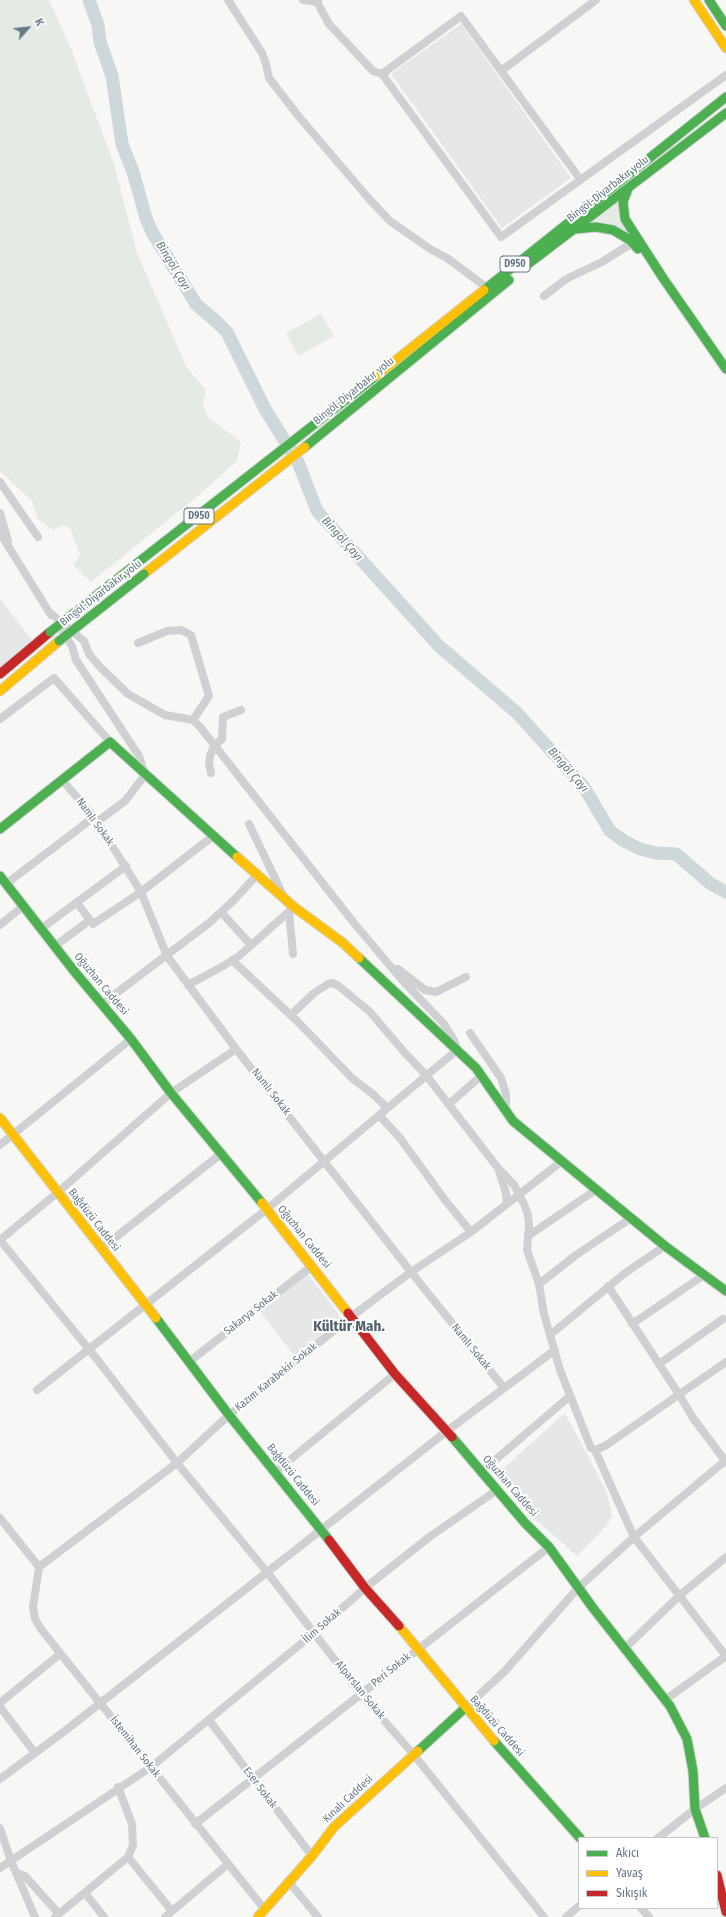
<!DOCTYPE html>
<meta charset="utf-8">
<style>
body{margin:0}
#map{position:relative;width:726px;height:1917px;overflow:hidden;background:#f7f7f6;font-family:"Fira Sans Condensed",sans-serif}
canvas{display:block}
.legend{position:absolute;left:578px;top:1837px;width:140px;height:72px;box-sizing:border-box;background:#fff;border:1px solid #c1c9cf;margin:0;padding:5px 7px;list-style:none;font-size:12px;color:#657888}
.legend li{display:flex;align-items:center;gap:8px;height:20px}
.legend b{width:20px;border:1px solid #c1c9cf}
.north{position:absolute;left:8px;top:8px;width:40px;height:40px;-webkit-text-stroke:3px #fff;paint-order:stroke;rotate:63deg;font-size:11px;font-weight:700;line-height:16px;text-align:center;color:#657888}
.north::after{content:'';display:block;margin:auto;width:14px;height:18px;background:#657888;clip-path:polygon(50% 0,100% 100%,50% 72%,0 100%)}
</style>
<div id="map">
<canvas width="726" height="1917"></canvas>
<ul class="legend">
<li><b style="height:5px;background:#4caf50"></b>Akıcı</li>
<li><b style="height:5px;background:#ffc107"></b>Yavaş</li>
<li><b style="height:5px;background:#c62828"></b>Sıkışık</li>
</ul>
<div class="north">K</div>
</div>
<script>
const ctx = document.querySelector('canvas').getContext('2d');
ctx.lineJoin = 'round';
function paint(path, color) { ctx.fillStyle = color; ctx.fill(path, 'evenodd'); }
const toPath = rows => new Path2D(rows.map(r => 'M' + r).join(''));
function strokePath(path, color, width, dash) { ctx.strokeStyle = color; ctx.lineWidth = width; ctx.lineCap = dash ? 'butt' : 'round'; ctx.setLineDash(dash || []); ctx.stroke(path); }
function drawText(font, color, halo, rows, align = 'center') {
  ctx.font = font + ' "Fira Sans Condensed",sans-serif'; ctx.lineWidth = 4; ctx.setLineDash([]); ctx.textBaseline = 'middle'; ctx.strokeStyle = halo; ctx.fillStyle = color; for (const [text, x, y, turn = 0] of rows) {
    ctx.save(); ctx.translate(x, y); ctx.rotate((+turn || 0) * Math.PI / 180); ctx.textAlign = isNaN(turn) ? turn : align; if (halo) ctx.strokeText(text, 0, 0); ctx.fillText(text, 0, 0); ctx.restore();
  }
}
const built = toPath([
 [461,24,571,178,502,228,391,74],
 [0,599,33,641,0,668],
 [307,1273,344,1321,296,1358,259,1310],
 [565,1413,606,1490,612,1515,608,1524,577,1556,541,1524,532,1518,496,1475]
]);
const green = toPath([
 [0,0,49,0,71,49,114,164,137,253,187,368,206,390,203,406,208,417,241,442,237,461,200,494,91,582,73,565,80,555,70,528,63,525,53,530,38,519,32,501,0,471],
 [619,201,636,242,610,224,595,220],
 [321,314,334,336,298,356,286,333]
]);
const river = toPath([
 [89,0,98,25,100,42,112,76,122,144,133,172,146,218,152,232,196,304,220,325,227,332,265,409,298,462,317,511,439,646,517,713,584,787,610,831,624,841,640,849,656,853,676,854,711,884,726,892]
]);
const street = toPath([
 [228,0,262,53,266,64,269,78,300,118,370,200,390,221,430,249,447,258,486,287],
 [303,0,318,2],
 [316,0,329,24,373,71,382,74,501,237,726,75],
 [501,71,596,0],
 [382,74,461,16,580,179],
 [544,296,566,279,602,262,632,243],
 [0,482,38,537],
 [0,513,8,541],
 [0,533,51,615],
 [63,633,72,646,76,660,139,756,145,775,125,801,97,822],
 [138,643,167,631,181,630,191,635,209,696,193,720],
 [0,719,54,678,110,742],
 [211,773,209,763,210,756,214,746,222,739,223,717,241,710],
 [63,781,94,817,141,892,167,956,236,1049,411,1272,504,1388],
 [249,824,283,895],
 [6,884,94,817],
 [77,903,93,924,141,892,213,836],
 [289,911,293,954],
 [221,912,251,945],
 [0,925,23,906],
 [42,928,126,866],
 [55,946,90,920],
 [232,960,298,1022,353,1079,374,1095,387,1108],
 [398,969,425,990,436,992,466,977],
 [188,985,225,965,239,956,294,907],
 [102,1004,209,923,233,901,257,875],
 [291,1015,314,993,328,984,333,983,340,987,370,1012,405,1053,426,1075,498,1168,514,1185,524,1204,528,1215,529,1225,527,1250,539,1284,544,1314,560,1370,591,1448,595,1450,605,1446,726,1362],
 [470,1033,501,1078,506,1094,506,1110],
 [449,1104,482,1075],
 [379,1115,400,1138,445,1200,471,1232],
 [0,1145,131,1039],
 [499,1171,506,1193,507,1204],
 [528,1236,597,1189],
 [0,1240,96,1358,177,1463,267,1572,361,1694,414,1755,544,1917],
 [0,1240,57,1193,171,1093,236,1049],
 [102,1248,222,1153],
 [539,1284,576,1255,631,1218],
 [608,1286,680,1396,693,1418,726,1462],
 [632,1324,704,1275],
 [550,1335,625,1273,665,1246],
 [190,1361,312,1266],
 [659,1364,723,1319],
 [37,1390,267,1209,457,1050,454,1040,444,1024,402,980,354,923,201,728,193,720,165,715,128,694,100,667,89,654,84,641,49,612],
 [595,1450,634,1537,726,1656,665,1700],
 [275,1472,395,1374],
 [481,1472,570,1396],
 [0,1518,39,1567],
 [624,1649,679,1596,726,1557],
 [0,1703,60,1654],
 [0,1707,35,1753],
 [465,1708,505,1671,578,1588,634,1537,726,1460],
 [209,1720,312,1856],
 [0,1779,66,1730,447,1431,555,1350],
 [118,1787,132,1824,133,1845,128,1857,172,1911],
 [195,1824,549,1547],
 [0,1828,11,1861,35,1917],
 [658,1838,695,1809,726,1788],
 [0,1868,151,1767,314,1633,365,1588,428,1538,497,1490],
 [17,1873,25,1876,59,1914],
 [288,1881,318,1917],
 [85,1893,104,1917],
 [641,1908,649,1917],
 [265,1910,41,1629,35,1619,33,1607,39,1567,177,1463,229,1415,352,1316,411,1272,471,1232,562,1161],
 [55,1917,128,1857],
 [165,1917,228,1864],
 [566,1917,579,1906]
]);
const fast = toPath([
 [709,0,726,26],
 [628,189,623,202,625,219,663,278,726,369],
 [576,229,596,227,613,230,630,240,638,249],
 [527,265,726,113],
 [484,290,726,97],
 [305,447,509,280],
 [136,564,376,376],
 [0,829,110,742,237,857],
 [0,876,74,971,131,1039,171,1093,262,1203],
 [359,958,476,1068,513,1121,665,1246,726,1291],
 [156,1318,229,1415,329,1540],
 [452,1437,525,1523,549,1547,593,1608,670,1706,687,1739,693,1771,695,1809,705,1838],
 [494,1741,580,1838],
 [418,1751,465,1708]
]);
const slow = toPath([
 [694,0,726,48],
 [376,376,484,290],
 [144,574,305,447],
 [0,691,59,641],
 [237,857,294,907,343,943,359,958],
 [0,1118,156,1318],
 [262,1203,348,1313],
 [399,1626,494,1741],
 [258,1917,312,1856,334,1827,418,1751]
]);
const jam = toPath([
 [0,674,50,632],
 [348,1313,395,1374,452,1437],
 [329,1540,365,1588,399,1626],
 [717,1875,726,1912]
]);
const fastBridge = toPath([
 [50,632,136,564],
 [59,641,144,574]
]);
const shields = [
 [515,264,30],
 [199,516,30]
];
const shieldNames = [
 ["D950",515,264],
 ["D950",199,516]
];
const streetNames = [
 ["Bingöl-Diyarbakır yolu",608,189,-38],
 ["Bingöl-Diyarbakır yolu",354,391,-39],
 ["Bingöl-Diyarbakır yolu",101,593,-38],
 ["Namlı Sokak",95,822,54],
 ["Oğuzhan Caddesi",101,984,50],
 ["Namlı Sokak",271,1092,52],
 ["Bağdüzü Caddesi",94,1220,52],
 ["Oğuzhan Caddesi",304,1237,51],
 ["Sakarya Sokak",251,1313,-38],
 ["Namlı Sokak",471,1347,51],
 ["Kazım Karabekir Sokak",276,1377,-39],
 ["Bağdüzü Caddesi",293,1475,51],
 ["Oğuzhan Caddesi",510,1486,49],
 ["İlim Sokak",322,1626,-41],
 ["Peri Sokak",391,1670,-39],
 ["Alparslan Sokak",360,1690,51],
 ["Bağdüzü Caddesi",497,1726,49],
 ["İstemihan Sokak",135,1747,52],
 ["Eser Sokak",260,1788,53],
 ["Kınalı Caddesi",348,1799,-43]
];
const waterNames = [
 ["Bingöl Çayı",173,266,58],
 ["Bingöl Çayı",342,539,48],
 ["Bingöl Çayı",568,770,49]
];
const districtNames = [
 ["Kültür Mah.",349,1327]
];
paint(built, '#e6e7e7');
paint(green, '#e6eae4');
strokePath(river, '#ced7d9', 13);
strokePath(fast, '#d3d5d5', 11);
strokePath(slow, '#d3d5d5', 11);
strokePath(jam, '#d3d5d5', 11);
strokePath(street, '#cfd0d1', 8);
strokePath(fast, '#4caf50', 9);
strokePath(slow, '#ffc107', 9);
strokePath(jam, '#c62828', 9);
strokePath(fastBridge, '#d4d5d5', 11, []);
strokePath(fastBridge, '#4caf50', 9);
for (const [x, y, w] of shields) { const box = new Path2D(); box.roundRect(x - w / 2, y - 8, w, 16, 3); ctx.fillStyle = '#fff'; ctx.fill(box); strokePath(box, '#657888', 1); }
drawText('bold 10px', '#657888', null, shieldNames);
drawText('11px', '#657888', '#fff', streetNames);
drawText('italic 12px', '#617a83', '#fff', waterNames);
drawText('bold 15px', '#53616c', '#fff', districtNames);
</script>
